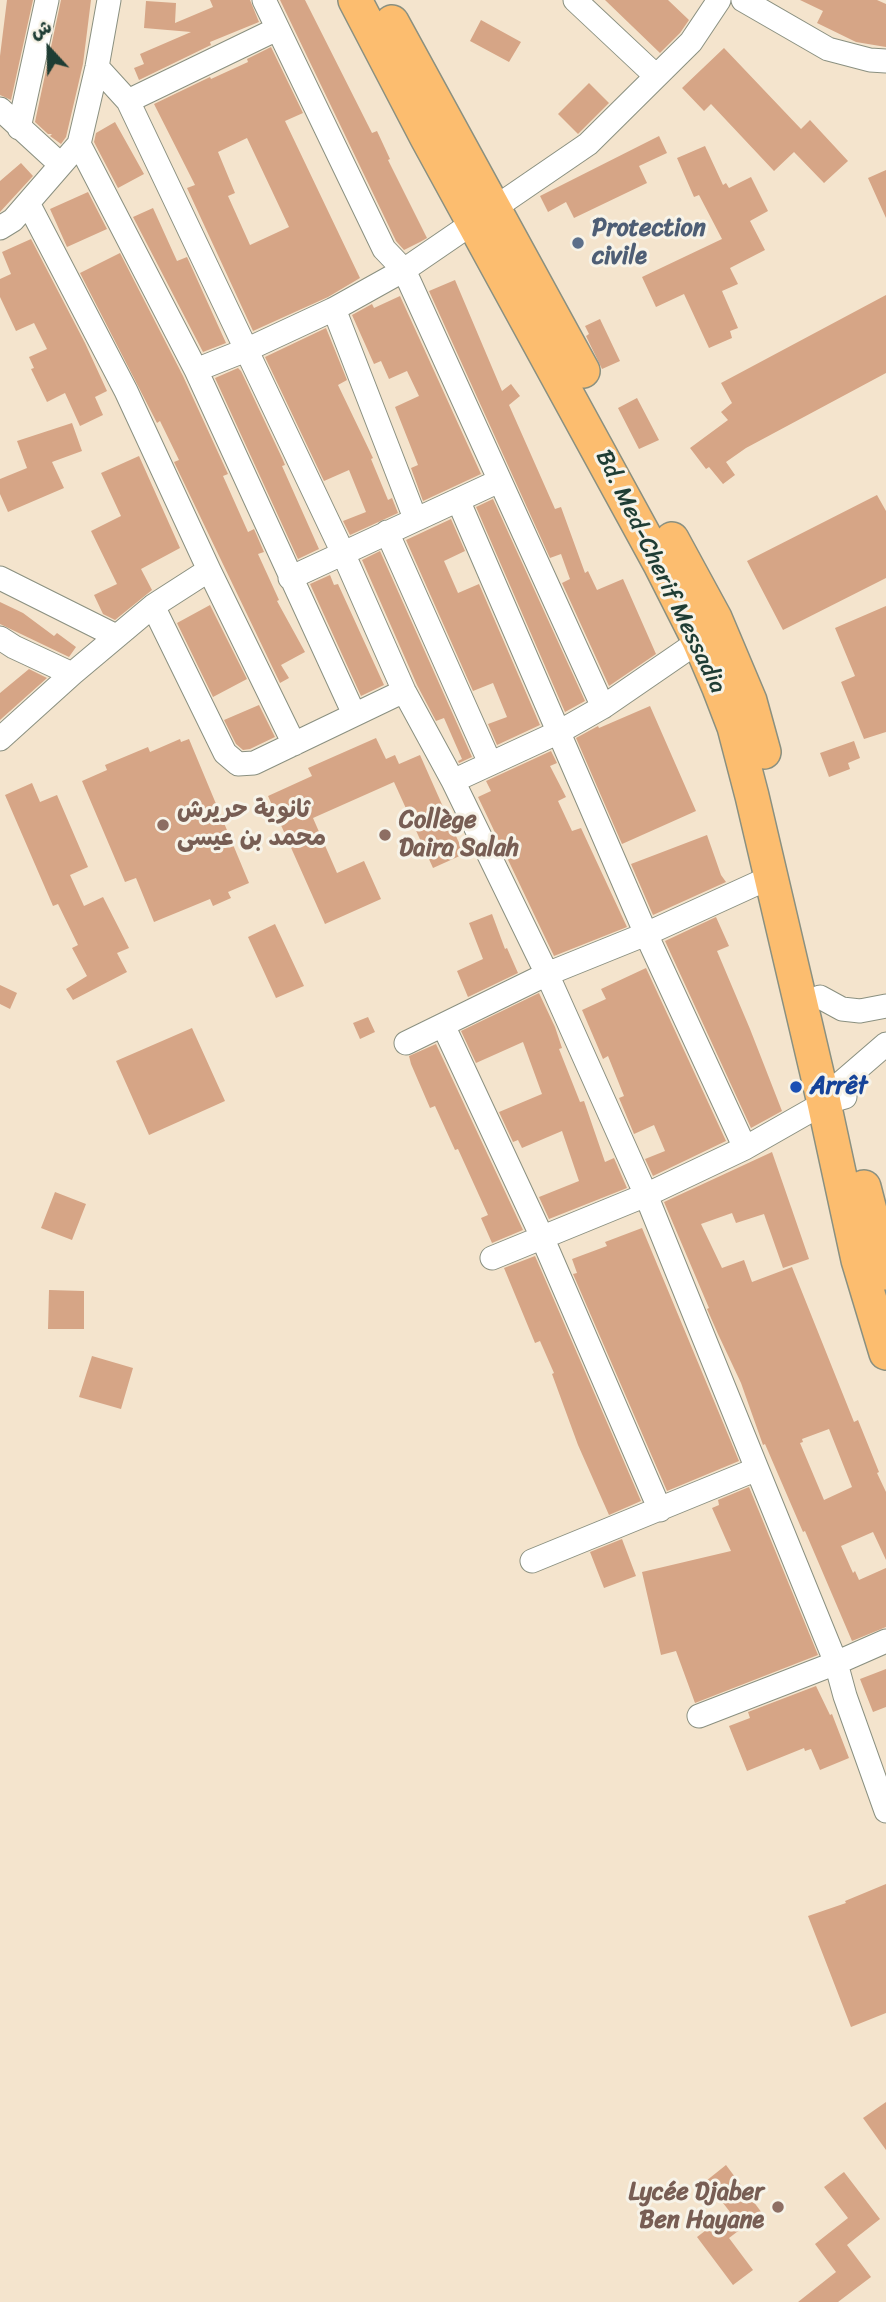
<!DOCTYPE html>
<meta charset="utf-8">
<style>
body{margin:0}
#map{position:relative;width:886px;height:2302px;overflow:hidden;background:#f4e4cd;font-family:Sriracha,"Playpen Sans Arabic",sans-serif}
canvas{display:block}
.north{position:absolute;left:14px;top:14px;width:70px;height:70px;-webkit-text-stroke:5px #f7f3e8;paint-order:stroke;rotate:338deg;font-size:19px;font-weight:700;line-height:28px;text-align:center;color:#1f3d34}
.north::after{content:'';display:block;margin:auto;width:24px;height:32px;background:#1f3d34;clip-path:polygon(50% 0,100% 100%,50% 72%,0 100%)}
</style>
<div id="map">
<canvas width="886" height="2302"></canvas>
<div class="north">ش</div>
</div>
<script>
const ctx = document.querySelector('canvas').getContext('2d');
ctx.lineJoin = 'round';
function paint(path, color) { ctx.fillStyle = color; ctx.fill(path, 'evenodd'); }
const toPath = rows => new Path2D(rows.map(r => 'M' + r).join(''));
function strokePath(path, color, width, dash) { ctx.strokeStyle = color; ctx.lineWidth = width; ctx.lineCap = dash ? 'butt' : 'round'; ctx.setLineDash(dash || []); ctx.stroke(path); }
function drawText(font, color, halo, rows, align = 'center') {
  ctx.font = font + ' Sriracha,"Playpen Sans Arabic",sans-serif'; ctx.lineWidth = 6; ctx.setLineDash([]); ctx.textBaseline = 'middle'; ctx.strokeStyle = halo; ctx.fillStyle = color; for (const [text, x, y, turn = 0] of rows) {
    ctx.save(); ctx.translate(x, y); ctx.rotate((+turn || 0) * Math.PI / 180); ctx.textAlign = isNaN(turn) ? turn : align; if (halo) ctx.strokeText(text, 0, 0); ctx.fillText(text, 0, 0); ctx.restore();
  }
}
const building = toPath([
 [7,0,33,0,11,100,0,95,0,56],
 [61,0,91,0,83,64,66,137,61,144,50,136,52,134,48,134,35,122],
 [210,0,250,0,259,22,210,42,211,45,139,80,134,68,144,64,140,54,191,32,144,28,146,1,176,3,175,23,213,7],
 [280,0,305,0,372,133,377,131,390,159,388,160,427,238,420,242,404,250,396,241],
 [605,0,668,0,689,20,680,33,660,53],
 [800,0,877,0,886,4,886,47,856,42,817,23,823,11],
 [481,20,521,42,509,62,470,41],
 [271,47,303,113,285,121,360,278,328,297,253,331,187,188,195,185,154,104,210,77,211,79,248,62,247,59],
 [247,138,289,227,250,245,228,196,235,193,218,152],
 [724,48,801,129,810,120,848,161,824,183,794,152,774,171,711,104,704,111,682,88],
 [589,83,609,103,578,134,558,114],
 [115,122,144,174,118,188,94,142,96,133],
 [659,136,667,153,639,166,647,183,574,218,566,202,548,212,540,196],
 [705,146,723,185,726,183,729,188,751,177,768,211,750,221,765,250,730,268,738,284,722,291,738,328,730,331,732,338,709,348,684,294,656,307,642,277,722,239,699,195,694,197,677,158],
 [21,163,33,176,0,212,0,181],
 [886,170,886,218,868,178],
 [88,192,107,229,67,247,50,209],
 [153,208,177,261,187,257,226,343,203,352,133,217],
 [31,239,85,343,107,391,95,397,103,415,80,426,65,393,47,402,31,369,34,368,29,357,47,349,34,323,16,331,0,297,0,279,11,274,2,252],
 [120,253,183,376,228,474,223,476,248,532,254,529,264,552,258,554,279,600,277,601,305,652,281,665,289,678,280,683,174,462,179,460,160,421,157,423,80,273],
 [455,280,502,391,511,384,520,396,509,405,555,509,561,507,585,573,588,571,597,590,623,579,656,654,609,686,562,583,570,579,561,554,550,558,429,291],
 [886,295,886,373,746,448,726,462,735,475,723,484,709,467,706,469,690,448,728,420,721,412,732,403,721,383],
 [400,296,481,474,423,501,411,468,418,465,395,407,419,396,407,371,389,379,381,361,374,364,352,315,372,304,374,308],
 [600,319,620,361,602,369,586,336,589,334,585,326],
 [326,328,347,380,338,385,373,458,371,459,388,500,392,498,398,513,350,535,343,521,366,512,349,470,324,481,265,357],
 [238,368,241,371,283,460,285,465,282,466,319,549,298,559,215,378],
 [637,398,659,440,639,449,618,408],
 [72,423,82,451,52,462,64,488,8,512,0,494,0,479,27,468,17,441],
 [139,456,180,548,141,569,152,590,115,620,103,614,94,595,117,584,91,531,121,516,101,473],
 [877,495,886,511,886,578,783,630,747,561],
 [493,499,585,701,565,712,476,507],
 [451,519,465,551,444,561,458,593,479,584,540,725,497,745,488,724,507,717,493,683,473,691,406,540],
 [380,551,472,757,459,763,458,761,462,759,444,718,436,721,417,685,362,560],
 [330,575,334,585,338,584,384,685,361,696,310,584],
 [0,602,23,613,54,636,57,633,76,647,69,657,0,624],
 [210,605,247,679,213,697,177,623],
 [886,606,886,732,864,739,841,682,855,676,835,628],
 [29,669,47,678,0,720,0,693],
 [259,705,275,737,250,749,243,750,236,744,224,720],
 [650,706,696,811,622,844,576,738,598,726,599,728],
 [376,738,386,759,395,755,399,764,420,755,464,854,433,868,394,782,313,818,337,873,364,861,381,899,325,924,268,796,312,776,308,768],
 [180,739,181,742,189,739,249,883,228,892,231,898,213,906,210,899,154,922,136,878,125,882,82,781,107,770,105,765,148,747,150,752],
 [854,741,860,758,848,763,850,769,829,777,820,753],
 [551,751,557,763,550,766,566,797,558,801,572,831,581,828,627,927,554,956,478,797,491,791,486,781],
 [32,783,40,802,57,795,88,867,70,875,84,906,103,897,129,948,117,953,127,972,73,1000,66,989,87,976,72,948,78,945,58,904,53,906,5,795],
 [707,835,721,875,726,882,653,915,631,864],
 [492,914,505,949,507,948,518,973,468,997,457,971,483,959,469,923],
 [716,917,729,946,717,951,750,1029,782,1111,751,1128,665,941],
 [275,924,304,986,276,998,248,937],
 [646,968,726,1141,653,1176,645,1159,665,1151,654,1125,634,1134,619,1098,624,1096,608,1056,603,1059,582,1010,606,999,601,989],
 [0,985,17,993,10,1009,0,1004],
 [539,993,555,1027,562,1048,559,1049,580,1102,584,1101,605,1162,614,1158,627,1188,549,1219,539,1197,579,1181,562,1131,522,1148,518,1140,513,1142,499,1112,542,1094,523,1042,476,1063,461,1031],
 [368,1017,375,1032,360,1039,353,1023],
 [192,1028,225,1101,149,1135,116,1061],
 [436,1044,523,1230,492,1243,481,1218,488,1215,458,1149,455,1150,435,1106,430,1108,411,1064,409,1056],
 [772,1152,809,1259,783,1268,764,1214,736,1223,732,1213,701,1224,722,1268,744,1260,752,1282,792,1267,854,1422,858,1420,879,1472,877,1473,886,1492,886,1560,873,1532,841,1546,853,1573,855,1571,859,1580,886,1568,886,1627,852,1641,805,1531,803,1532,765,1444,763,1445,741,1383,718,1334,707,1309,709,1308,664,1202],
 [829,1429,852,1487,824,1500,800,1443,803,1442,802,1439],
 [55,1192,86,1204,72,1240,41,1228],
 [642,1228,739,1461,667,1491,573,1274,577,1273,572,1259,607,1246,605,1242],
 [535,1256,641,1501,609,1515,578,1445,552,1374,554,1373,540,1341,535,1343,504,1268],
 [49,1290,84,1291,84,1329,48,1329],
 [92,1356,133,1368,121,1409,79,1397],
 [749,1487,818,1655,695,1703,676,1651,661,1655,642,1572,731,1551,712,1508,719,1505,718,1500],
 [622,1539,636,1576,604,1588,590,1552],
 [886,1669,886,1707,873,1712,860,1679],
 [816,1686,830,1715,832,1714,849,1758,820,1770,811,1749,805,1751,804,1748,747,1771,729,1726,750,1718,748,1712],
 [886,1884,886,2013,851,2027,808,1916,846,1903,845,1901],
 [886,2102,886,2150,863,2118],
 [726,2165,762,2213,729,2238,753,2270,733,2285,697,2237,730,2212,706,2181],
 [844,2172,880,2219,847,2245,871,2277,838,2302,798,2302,836,2272,815,2244,848,2218,824,2187]
]);
const minor = toPath([
 [264,0,384,249,404,270,603,707],
 [575,0,656,76],
 [743,0,828,49,870,60,886,61],
 [97,67,128,101,343,553,404,691,453,781,547,974,646,1195,757,1469,836,1663,845,1696,886,1811],
 [128,101,277,29],
 [0,109,60,164],
 [19,128,47,0],
 [79,144,196,370,354,714],
 [28,203,126,391,209,570,294,744],
 [0,228,13,220,79,144,97,67,109,0],
 [334,309,415,518],
 [196,370,246,350,334,309,404,270,588,144,691,42,719,0],
 [458,500,646,934,745,1148],
 [387,532,490,763],
 [0,578,116,636],
 [290,578,499,481],
 [153,606,225,753,238,764,254,763,404,691],
 [0,638,14,647,72,674],
 [0,739,72,674,153,606,209,570],
 [453,781,559,732,603,707,699,641],
 [820,997,842,1009,860,1011,886,1006],
 [443,1025,542,1237,660,1510],
 [406,1043,547,974,646,934,771,877],
 [842,1082,886,1044],
 [492,1258,646,1195,745,1148,824,1103,845,1097],
 [532,1561,757,1469],
 [699,1716,836,1663,886,1641]
]);
const highway = toPath([
 [355,0,427,138,660,564,699,641,719,688,734,727,752,796,824,1103,858,1260,886,1353],
 [392,22,583,371],
 [672,539,715,618,750,701,764,752],
 [864,1187,886,1273]
]);
const markers = [
 [578,243,7,"#5c6f8a"],
 [163,825,7,"#8d6e63"],
 [385,835,7,"#8d6e63"],
 [796,1087,7,"#1a4fb4"],
 [778,2207,7,"#8d6e63"]
];
const serviceNames = [
 ["Protection",592,229],
 ["civile",592,257]
];
const streetNames = [
 ["Bd. Med-Cherif Messadia",660,572,64]
];
const educationNames = [
 ["ثانوية حريرش",177,811],
 ["محمد بن عيسى",177,839],
 ["Collège",399,821],
 ["Daira Salah",399,849],
 ["Lycée Djaber",764,2193,"right"],
 ["Ben Hayane",764,2221,"right"]
];
const transitNames = [
 ["Arrêt",810,1087]
];
paint(building, '#d6a586');
strokePath(minor, '#8a9080', 25);
strokePath(highway, '#8a9080', 36);
strokePath(minor, '#fff', 23);
strokePath(highway, '#fcbd6f', 33);
for (const [x, y, r, color] of markers) { const dot = new Path2D(); dot.arc(x, y, r, 0, 2 * Math.PI); ctx.fillStyle = color; ctx.fill(dot); strokePath(dot, '#f7f3e8', 2.5); }
drawText('bold 24px', '#4e5e75', '#f7f3e8', serviceNames, 'left');
drawText('24px', '#1f3d34', '#f7f3e8', streetNames);
drawText('bold 24px', '#785e54', '#f7f3e8', educationNames, 'left');
drawText('bold 24px', '#164399', '#f7f3e8', transitNames, 'left');
</script>
